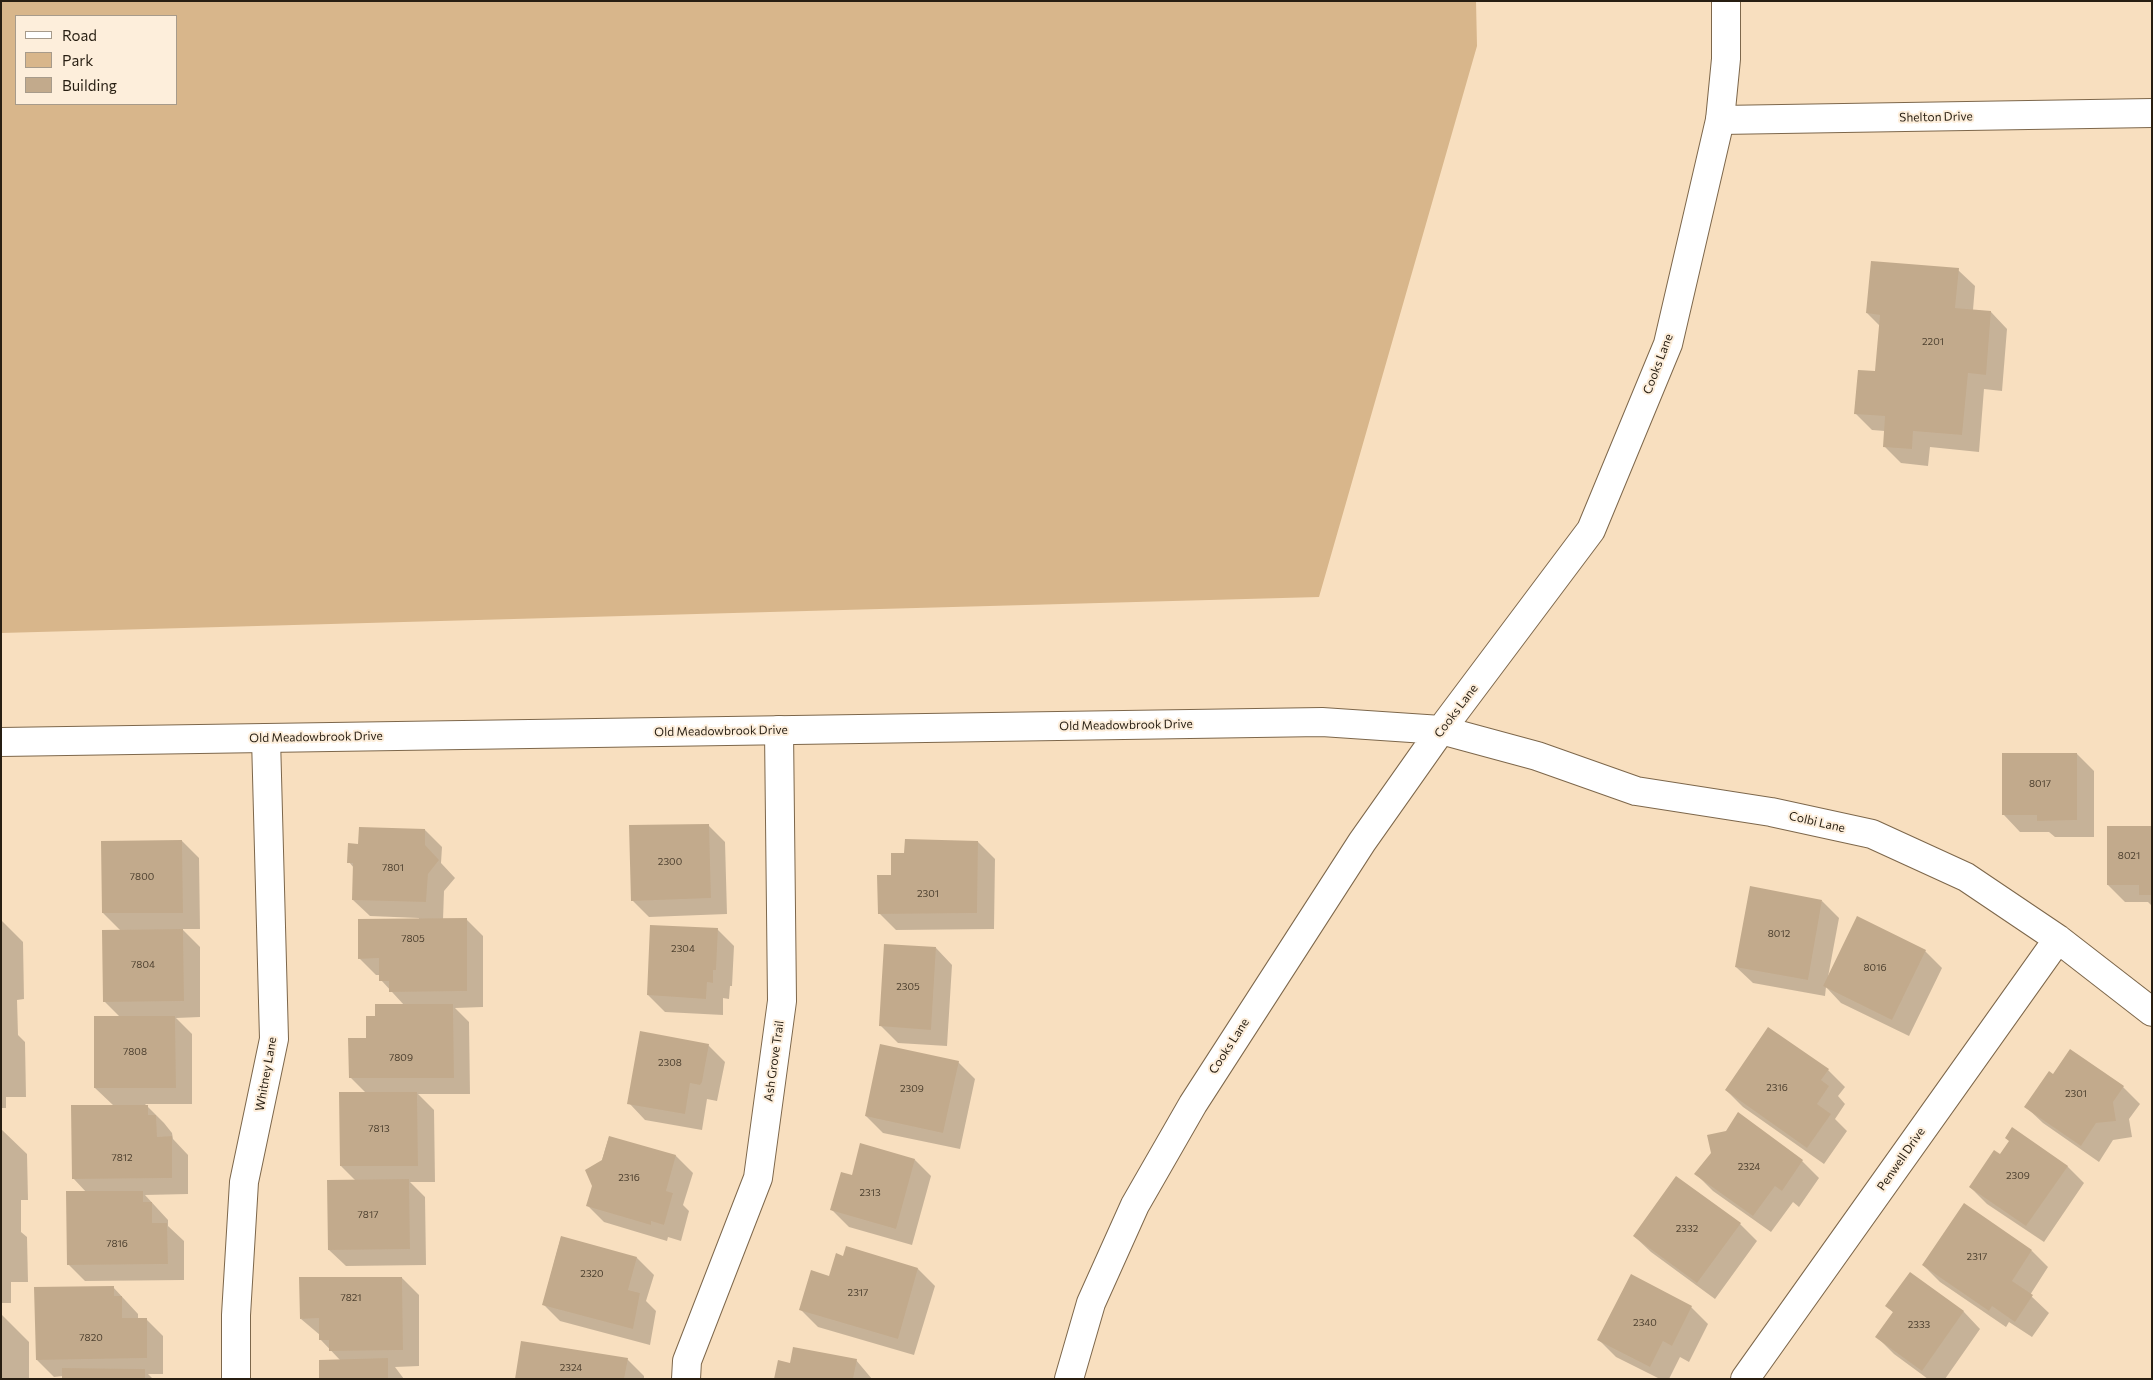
<!DOCTYPE html>
<style>
body{margin:0}
#map{position:relative;width:2153px;height:1380px;overflow:hidden;background:#f8dfbf;font-family:Commissioner,sans-serif}
canvas{display:block}
.frame{position:absolute;inset:0;border:2px solid #271e12;pointer-events:none}
.legend{position:absolute;left:15px;top:15px;width:162px;height:90px;box-sizing:border-box;background:#fdeedb;border:1px solid #a79b8b;margin:0;padding:6px 9px;list-style:none;font-size:15px;color:#271e12}
.legend li{display:flex;align-items:center;gap:10px;height:25px}
.legend b{width:25px;border:1px solid #a79b8b}
</style>
<div id="map">
<canvas width="2153" height="1380"></canvas>
<div class="frame"></div>
<ul class="legend">
<li><b style="height:6px;background:#fff"></b>Road</li>
<li><b style="height:14px;background:#d8b68b"></b>Park</li>
<li><b style="height:14px;background:#c2aa8c"></b>Building</li>
</ul>
</div>
<script>
const ctx = document.querySelector('canvas').getContext('2d');
ctx.lineJoin = 'round';
function paint(path, color) { ctx.fillStyle = color; ctx.fill(path, 'evenodd'); }
const toPath = rows => new Path2D(rows.map(r => 'M' + r).join(''));
function strokePath(path, color, width, dash) { ctx.strokeStyle = color; ctx.lineWidth = width; ctx.lineCap = dash ? 'butt' : 'round'; ctx.setLineDash(dash || []); ctx.stroke(path); }
function drawText(font, color, halo, rows, align = 'center') {
  ctx.font = font + ' Commissioner,sans-serif'; ctx.lineWidth = 4; ctx.setLineDash([]); ctx.textBaseline = 'middle'; ctx.strokeStyle = halo; ctx.fillStyle = color; for (const [text, x, y, turn = 0] of rows) {
    ctx.save(); ctx.translate(x, y); ctx.rotate((+turn || 0) * Math.PI / 180); ctx.textAlign = isNaN(turn) ? turn : align; if (halo) ctx.strokeText(text, 0, 0); ctx.fillText(text, 0, 0); ctx.restore();
  }
}
const green = toPath([
 [1,1,1476,1,1477,46,1319,597,1,633],
 [16,16,176,16,176,104,16,104]
]);
const shadow = toPath([
 [1958,270,1975,286,1973,310,1991,312,2007,329,2002,391,1984,389,1979,452,1930,447,1928,466,1901,463,1884,446,1885,431,1872,430,1855,413,1876,372,1880,326,1867,313],
 [2077,754,2094,771,2094,837,2055,837,2049,832,2020,832,2004,815],
 [708,825,725,842,727,914,649,917,632,900],
 [2152,827,2152,906,2148,902,2125,902,2108,885],
 [425,830,442,847,441,863,455,878,444,891,443,920,467,920,483,936,483,1007,455,1008,469,1022,470,1094,418,1094,434,1110,435,1182,410,1182,425,1197,426,1265,346,1266,329,1250,356,1181,341,1166,366,1093,350,1077,376,1018,404,1005,381,980,381,975,376,975,359,958,419,920,419,918,370,916,353,900,354,868,349,862,359,845],
 [182,841,199,858,200,929,182,929,200,947,200,1017,176,1018,192,1034,192,1104,145,1104,164,1123,172,1133,173,1139,188,1155,188,1194,145,1195,168,1220,168,1226,184,1241,184,1280,85,1281,68,1264,87,1193,73,1178,114,1106,95,1088,120,1017,104,1001,121,931,103,913],
 [978,842,995,859,994,929,896,930,879,913,892,876,905,854],
 [1822,901,1839,918,1828,977,1925,951,1942,968,1909,1036,1841,1003,1826,987,1825,996,1753,983,1736,967],
 [1,920,23,942,24,999,17,1000,18,1035,25,1042,26,1097,6,1097,6,1108,1,1108],
 [717,929,734,946,732,986,730,986,729,999,723,998,723,1015,665,1012,648,995],
 [936,948,952,965,947,1046,898,1043,881,1026],
 [708,1045,725,1062,717,1101,707,1099,702,1130,645,1120,629,1103],
 [958,1062,975,1079,960,1149,883,1133,866,1116],
 [1828,1070,1845,1087,1838,1096,1845,1104,1835,1119,1847,1131,1824,1164,1743,1107,1726,1090],
 [2053,1076,2123,1087,2140,1104,2129,1119,2132,1137,2113,1140,2099,1162,2043,1123,2026,1107],
 [1,1129,27,1154,28,1200,21,1200,21,1232,27,1237,28,1282,11,1282,11,1303,1,1303],
 [609,1137,676,1156,693,1173,683,1205,689,1211,681,1241,668,1237,667,1241,604,1222,588,1206],
 [2000,1156,2067,1166,2084,1183,2044,1242,1987,1204,1970,1187],
 [915,1160,931,1176,912,1245,849,1227,832,1210,853,1177],
 [1802,1161,1819,1178,1799,1207,1793,1202,1771,1232,1713,1191,1696,1174],
 [1740,1224,1757,1241,1715,1299,1651,1252,1634,1236],
 [561,1237,637,1258,654,1275,646,1301,656,1311,650,1345,560,1321,543,1304],
 [847,1248,918,1269,935,1286,914,1355,818,1327,801,1310,830,1277,844,1258],
 [2032,1251,2048,1267,2030,1295,2049,1313,2032,1337,2009,1322,2006,1327,1940,1282,1923,1265],
 [1910,1274,1964,1312,1980,1329,1945,1379,1928,1379,1894,1354,1877,1337,1894,1313,1887,1306],
 [402,1278,419,1295,419,1366,395,1367,404,1379,321,1379,340,1360,320,1339,320,1335,301,1319],
 [113,1287,138,1314,138,1319,146,1319,163,1336,163,1374,148,1374,153,1379,63,1379,63,1376,54,1377,37,1360],
 [1691,1307,1708,1324,1689,1362,1680,1357,1669,1379,1660,1379,1616,1357,1599,1340],
 [1,1314,29,1342,29,1379,1,1379],
 [627,1359,644,1376,644,1379,516,1379],
 [856,1360,872,1379,776,1379,791,1364]
]);
const building = toPath([
 [1871,261,1959,268,1955,308,1991,311,1986,375,1968,373,1962,435,1913,431,1912,449,1883,447,1885,416,1854,414,1858,370,1875,371,1880,315,1866,313],
 [2002,753,2077,753,2077,820,2037,821,2037,815,2002,815],
 [709,824,711,898,631,901,629,825],
 [2107,826,2152,826,2152,895,2139,895,2139,885,2107,885],
 [359,827,425,829,425,845,439,860,428,874,426,902,352,900,353,863,347,863,348,843,358,844],
 [905,839,978,841,977,913,878,914,877,875,891,875,891,853,904,853],
 [182,840,183,913,102,913,101,841],
 [1750,886,1822,900,1808,980,1735,967],
 [1857,916,1926,950,1892,1020,1823,986],
 [467,918,467,991,389,992,389,981,379,981,379,958,358,959,358,919],
 [650,925,718,928,716,970,713,970,713,983,707,982,706,999,647,995],
 [183,929,184,1001,103,1002,102,930],
 [884,944,936,947,931,1030,879,1026],
 [375,1004,453,1004,454,1078,349,1078,348,1038,366,1038,366,1016,375,1016],
 [94,1016,175,1016,176,1088,94,1088],
 [1768,1027,1829,1069,1821,1080,1829,1086,1817,1104,1831,1114,1807,1148,1725,1090],
 [640,1031,709,1044,702,1082,700,1085,690,1083,685,1114,627,1104],
 [880,1044,959,1061,943,1133,865,1116],
 [2070,1049,2124,1086,2113,1102,2116,1121,2096,1123,2081,1146,2024,1107,2049,1071,2053,1074],
 [339,1092,417,1092,418,1166,340,1166],
 [71,1105,148,1105,148,1115,156,1115,157,1137,172,1136,172,1178,72,1179],
 [1738,1112,1803,1160,1782,1191,1775,1186,1753,1216,1694,1174,1711,1153,1707,1135,1726,1131],
 [2012,1127,2068,1166,2026,1226,1969,1187,1994,1150,2000,1154,2009,1141,2005,1138],
 [609,1136,676,1155,666,1191,673,1193,664,1225,651,1221,651,1225,586,1206,592,1186,585,1170,602,1160],
 [860,1143,915,1159,896,1229,830,1210,841,1172,852,1175],
 [1676,1176,1741,1223,1697,1283,1633,1236],
 [409,1179,410,1249,328,1250,327,1180],
 [66,1191,143,1191,143,1202,152,1202,152,1223,167,1223,168,1264,67,1265],
 [1964,1203,2032,1250,2012,1281,2033,1295,2015,1322,1992,1306,1989,1311,1922,1265],
 [561,1236,637,1257,628,1290,640,1293,633,1329,542,1305],
 [846,1246,918,1268,898,1339,799,1310,811,1270,829,1276,836,1253,843,1256],
 [1910,1272,1964,1311,1922,1371,1875,1337,1893,1312,1885,1306],
 [1631,1274,1692,1306,1672,1346,1663,1341,1650,1367,1597,1340],
 [299,1277,402,1277,403,1350,329,1351,329,1340,319,1340,319,1318,300,1319],
 [114,1286,114,1296,122,1296,122,1318,147,1318,147,1358,36,1360,34,1287],
 [521,1341,628,1358,624,1379,515,1379],
 [793,1347,857,1359,853,1379,774,1379,778,1360,790,1363],
 [388,1358,388,1379,319,1379,319,1360],
 [62,1368,145,1369,145,1379,62,1379]
]);
const street = toPath([
 [1720,120,2152,113],
 [1441,730,1537,756,1636,791,1771,812,1872,834,1966,877,2058,939,2152,1012],
 [236,1379,236,1315,244,1182,274,1039,266,738],
 [686,1379,687,1361,758,1178,782,1001,779,730],
 [1745,1379,2058,939]
]);
const secondary = toPath([
 [1,742,1322,722,1441,730],
 [1069,1379,1091,1303,1135,1205,1193,1104,1362,842,1441,730,1591,530,1668,344,1720,120,1726,59,1726,1]
]);
const numberNames = [
 ["2201",1933,342],
 ["8017",2040,784],
 ["8021",2129,856],
 ["2300",670,862],
 ["7801",393,868],
 ["7800",142,877],
 ["2301",928,894],
 ["8012",1779,934],
 ["7805",413,939],
 ["2304",683,949],
 ["7804",143,965],
 ["8016",1875,968],
 ["2305",908,987],
 ["7808",135,1052],
 ["7809",401,1058],
 ["2308",670,1063],
 ["2316",1777,1088],
 ["2309",912,1089],
 ["2301",2076,1094],
 ["7813",379,1129],
 ["7812",122,1158],
 ["2324",1749,1167],
 ["2309",2018,1176],
 ["2316",629,1178],
 ["2313",870,1193],
 ["7817",368,1215],
 ["2332",1687,1229],
 ["7816",117,1244],
 ["2317",1977,1257],
 ["2320",592,1274],
 ["2317",858,1293],
 ["7821",351,1298],
 ["2340",1645,1323],
 ["2333",1919,1325],
 ["7820",91,1338],
 ["2324",571,1368]
];
const streetNames = [
 ["Shelton Drive",1936,117,-1],
 ["Cooks Lane",1658,364,-69],
 ["Cooks Lane",1456,711,-53],
 ["Old Meadowbrook Drive",1126,725,-1],
 ["Old Meadowbrook Drive",721,731,-1],
 ["Old Meadowbrook Drive",316,737,-1],
 ["Colbi Lane",1817,822,13],
 ["Cooks Lane",1229,1046,-57],
 ["Ash Grove Trail",774,1061,-82],
 ["Whitney Lane",266,1074,-80],
 ["Penwell Drive",1901,1159,-55]
];
paint(green, '#d8b68b');
paint(shadow, '#0003');
paint(building, '#c2aa8c');
strokePath(street, '#7d674b', 30);
strokePath(secondary, '#7d674b', 30);
strokePath(street, '#fff', 28);
strokePath(secondary, '#fff', 28);
drawText('10px', '#4e4130', null, numberNames);
drawText('12px', '#271e12', '#fdeedb', streetNames);
</script>
